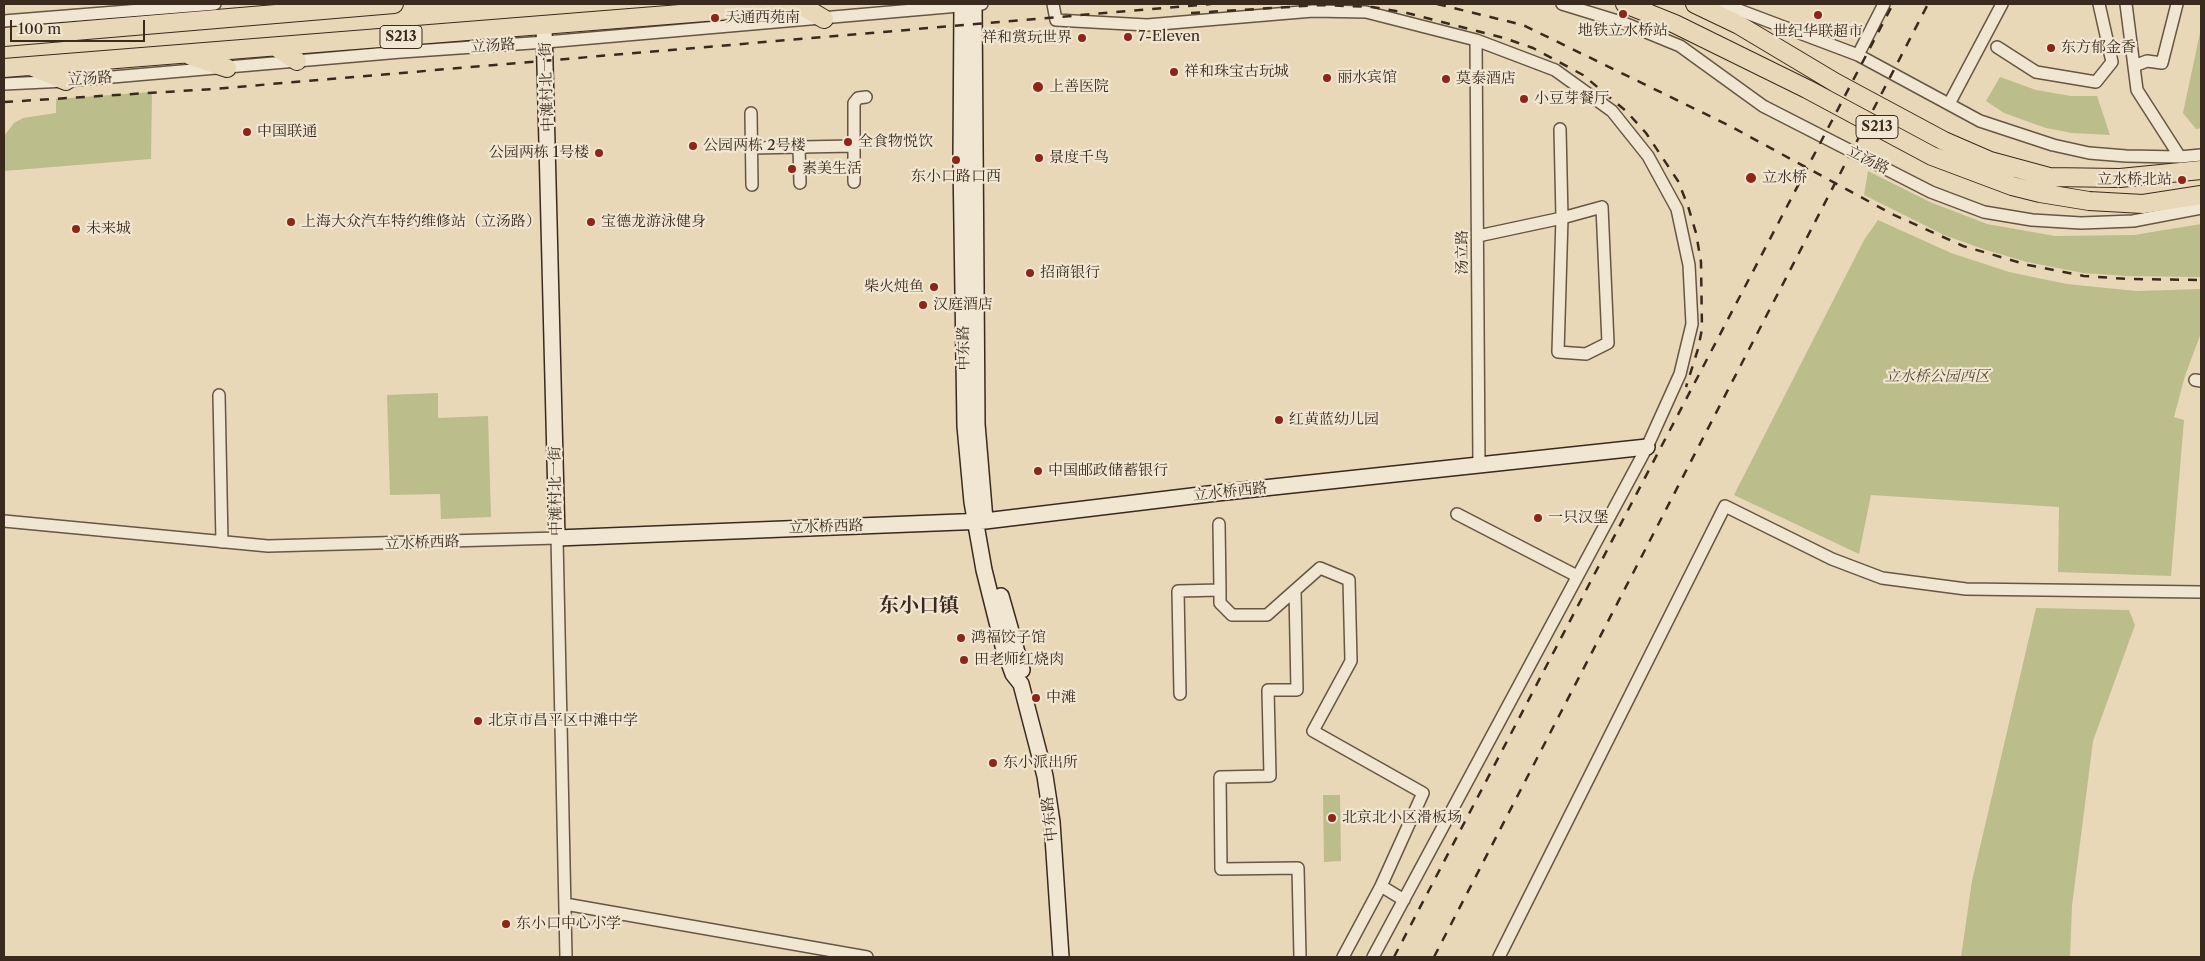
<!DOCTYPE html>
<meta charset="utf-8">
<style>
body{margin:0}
#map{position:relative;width:2205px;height:961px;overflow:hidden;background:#e8d8b8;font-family:"Libre Caslon Text",serif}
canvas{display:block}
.frame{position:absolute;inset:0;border:5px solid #3a2a1d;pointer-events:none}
.scale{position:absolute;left:10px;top:20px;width:135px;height:22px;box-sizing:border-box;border:2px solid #3a2a1d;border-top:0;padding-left:6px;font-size:15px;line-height:18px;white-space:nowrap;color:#3a2a1d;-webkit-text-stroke:4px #f0e6d1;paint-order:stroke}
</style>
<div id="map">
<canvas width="2205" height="961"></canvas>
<div class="frame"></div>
<div class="scale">100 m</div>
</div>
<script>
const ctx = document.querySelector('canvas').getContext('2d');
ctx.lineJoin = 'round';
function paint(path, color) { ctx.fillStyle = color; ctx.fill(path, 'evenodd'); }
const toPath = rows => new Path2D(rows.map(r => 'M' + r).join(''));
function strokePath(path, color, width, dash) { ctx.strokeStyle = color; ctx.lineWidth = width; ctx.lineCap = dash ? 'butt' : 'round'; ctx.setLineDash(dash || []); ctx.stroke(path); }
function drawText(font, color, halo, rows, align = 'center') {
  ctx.font = font + ' "Libre Caslon Text","Noto Serif SC",serif'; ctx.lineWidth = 4.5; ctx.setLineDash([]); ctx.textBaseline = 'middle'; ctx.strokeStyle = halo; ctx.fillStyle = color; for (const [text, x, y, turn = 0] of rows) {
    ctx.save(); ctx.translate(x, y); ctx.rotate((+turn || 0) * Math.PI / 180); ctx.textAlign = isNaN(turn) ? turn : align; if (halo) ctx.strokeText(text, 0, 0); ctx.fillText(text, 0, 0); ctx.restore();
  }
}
const green = toPath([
 [2201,28,2201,128,2196,129,2183,113],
 [2000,77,2036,90,2071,96,2097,96,2110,135,2072,133,2046,128,2004,113,1986,101],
 [152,92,151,159,4,171,4,136,14,123,23,118,56,113,56,99],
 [1868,171,1930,202,1987,224,2055,236,2134,235,2201,224,2201,277,2126,276,2083,273,2027,262,1986,250,1944,235,1864,195],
 [1878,220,1951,253,2009,272,2067,284,2136,291,2201,289,2201,333,2185,376,2174,417,2184,420,2171,576,2058,572,2059,507,1871,495,1859,554,1734,495,1864,240],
 [438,393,438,418,488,416,491,517,441,519,440,494,390,495,387,395],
 [2036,608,2129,610,2135,625,2093,741,2072,906,2070,957,1961,957,1972,881],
 [1323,795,1340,795,1341,861,1324,862]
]);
const street = toPath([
 [1053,4,1056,20,1147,25,1313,11,1366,12,1476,40,1555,70,1612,111,1648,156,1677,209,1689,265,1692,324,1680,374,1647,447,1373,957],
 [1562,4,1624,23,1680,46,1763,106,1931,192,1984,212,2032,220,2081,223,2133,221,2201,208],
 [1709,4,1736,9,1858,55,1980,121,2053,145,2089,153,2126,156,2180,157,2201,155],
 [2126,4,2137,90,2180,157],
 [4,21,215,4],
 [1476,40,1479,465],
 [1997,47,2036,72,2096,82,2112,62,2099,4],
 [1858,55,1884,4],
 [2134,66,2147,61,2162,63,2177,4],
 [4,84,66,81,401,52,546,42,982,4],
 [1949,104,2002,4],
 [751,113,752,185],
 [799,147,800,183],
 [751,148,853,146],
 [854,182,854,103,858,98,866,97],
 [1602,207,1608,343,1586,354,1558,352,1562,218,1602,207],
 [1478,236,1562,218,1560,129],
 [2195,380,2201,381],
 [219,395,222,542],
 [1457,514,1577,576],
 [4,521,268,546,557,538,566,957],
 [1220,590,1220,603,1232,615,1267,615,1320,568,1349,580,1351,661,1313,731,1423,793,1381,886,1404,900],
 [1295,590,1297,690,1268,690,1270,776,1220,777,1221,869,1298,868,1300,957],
 [1180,694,1178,591,1220,590,1219,524],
 [565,904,867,957],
 [1343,957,1381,886],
 [1499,957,1725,506,1832,559,1882,578,1966,589,2201,592]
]);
const secondary = toPath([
 [962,4,961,160,965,426,972,502,984,570,1003,646,1013,674,1021,684,1045,776,1052,822,1061,957],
 [974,4,977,424,985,520],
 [544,26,557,538,985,521,1217,493,1647,447],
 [1001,596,1022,670]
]);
const primary = toPath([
 [799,4,824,19],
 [1625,4,1675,24,1807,89,1932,156,2012,186,2040,193,2089,201,2143,204,2201,195],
 [1695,4,1739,25,1836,83,1944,141,1990,161,2049,177,2120,178,2201,170],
 [4,37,394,4],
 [276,47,297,61],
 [191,56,227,68],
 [33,67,66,81],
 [4,68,805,4]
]);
const rail = toPath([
 [1437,4,1523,25,1730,126,1892,214,1963,246,2028,265,2084,276,2128,279,2201,280],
 [1191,13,1321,5,1372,7,1407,13,1504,38,1533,48,1583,75,1626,111,1646,133,1678,181,1688,206,1696,233,1701,262,1702,329,1698,349,1686,387],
 [4,102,213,89,1211,4],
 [1394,957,1893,4],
 [1434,957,1928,4]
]);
const markers = [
 [1623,14,5,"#8f2418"],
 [1818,15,5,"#8f2418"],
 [715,18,5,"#8f2418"],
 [1128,37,5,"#8f2418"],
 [1082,38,5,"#8f2418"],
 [2051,48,5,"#8f2418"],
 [1174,72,5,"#8f2418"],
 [1327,78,5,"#8f2418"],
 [1446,79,5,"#8f2418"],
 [1038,87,6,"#8f2418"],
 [1524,99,5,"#8f2418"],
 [247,132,5,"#8f2418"],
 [848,142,5,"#8f2418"],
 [693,146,5,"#8f2418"],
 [599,153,5,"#8f2418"],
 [1039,158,5,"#8f2418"],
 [956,160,5,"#8f2418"],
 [792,169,5,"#8f2418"],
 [1751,178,6,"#8f2418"],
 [2182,180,5,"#8f2418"],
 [291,222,5,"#8f2418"],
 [591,222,5,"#8f2418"],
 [76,229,5,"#8f2418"],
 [1030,273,5,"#8f2418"],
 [934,287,5,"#8f2418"],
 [923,305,5,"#8f2418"],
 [1279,420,5,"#8f2418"],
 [1038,471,5,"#8f2418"],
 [1538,518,5,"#8f2418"],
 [961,638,5,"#8f2418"],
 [964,660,5,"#8f2418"],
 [1036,698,5,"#8f2418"],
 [478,721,5,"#8f2418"],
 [993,763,5,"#8f2418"],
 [1332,818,5,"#8f2418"],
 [506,924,5,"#8f2418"]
];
const shields = [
 [401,37,42],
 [1877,127,42]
];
const shieldNames = [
 ["S213",401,37],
 ["S213",1877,127]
];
const poiNames = [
 ["天通西苑南",725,18],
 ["地铁立水桥站",1623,31,"center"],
 ["世纪华联超市",1818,32,"center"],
 ["7-Eleven",1138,37],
 ["祥和赏玩世界",1072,38,"right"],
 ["东方郁金香",2061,48],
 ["祥和珠宝古玩城",1184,72],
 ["丽水宾馆",1337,78],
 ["莫泰酒店",1456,79],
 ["上善医院",1049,87],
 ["小豆芽餐厅",1534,99],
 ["中国联通",257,132],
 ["全食物悦饮",858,142],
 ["公园两栋 2号楼",703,146],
 ["公园两栋 1号楼",589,153,"right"],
 ["景度千鸟",1049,158],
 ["素美生活",802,169],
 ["东小口路口西",956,177,"center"],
 ["立水桥",1762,178],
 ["立水桥北站",2172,180,"right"],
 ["上海大众汽车特约维修站（立汤路）",301,222],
 ["宝德龙游泳健身",601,222],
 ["未来城",86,229],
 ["招商银行",1040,273],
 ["柴火炖鱼",924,287,"right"],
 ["汉庭酒店",933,305],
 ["红黄蓝幼儿园",1289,420],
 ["中国邮政储蓄银行",1048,471],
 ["一只汉堡",1548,518],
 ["鸿福饺子馆",971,638],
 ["田老师红烧肉",974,660],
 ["中滩",1046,698],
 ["北京市昌平区中滩中学",488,721],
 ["东小派出所",1003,763],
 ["北京北小区滑板场",1342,818],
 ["东小口中心小学",516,924]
];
const streetNames = [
 ["立汤路",493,46,-4],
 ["立汤路",90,79,-4],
 ["中滩村北一街",547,87,-92],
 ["立汤路",1868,160,27],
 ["汤立路",1463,252,-90],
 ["中东路",964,348,-91],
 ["中滩村北一街",556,491,-91],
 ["立水桥西路",1230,492,-6],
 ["立水桥西路",826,527,-2],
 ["立水桥西路",422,543,-2],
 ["中东路",1050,819,-96]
];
const parkNames = [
 ["立水桥公园西区",1937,377]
];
const districtNames = [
 ["东小口镇",919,606]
];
paint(green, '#bbbd8b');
strokePath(street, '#665644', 14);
strokePath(secondary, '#3a2a1d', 18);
strokePath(primary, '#3a2a1d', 20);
strokePath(street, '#f0e6d1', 11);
strokePath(secondary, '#f0e6d1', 15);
strokePath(primary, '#e8d8b8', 18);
strokePath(rail, '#3a2a1d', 2.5, [9, 9]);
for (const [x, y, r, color] of markers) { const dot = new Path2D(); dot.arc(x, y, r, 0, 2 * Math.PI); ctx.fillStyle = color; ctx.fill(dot); strokePath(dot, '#f0e6d1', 2); }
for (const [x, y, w] of shields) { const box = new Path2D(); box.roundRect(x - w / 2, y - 11.5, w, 23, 4); ctx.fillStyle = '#f0e6d1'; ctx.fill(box); strokePath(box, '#3a2a1d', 1); }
drawText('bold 14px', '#3a2a1d', null, shieldNames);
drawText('15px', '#3a2a1d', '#f0e6d1', poiNames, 'left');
drawText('15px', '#3a2a1d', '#f0e6d1', streetNames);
drawText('italic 15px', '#544733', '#f0e6d1', parkNames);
drawText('bold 20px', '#3a2a1d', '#f0e6d1', districtNames);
</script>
